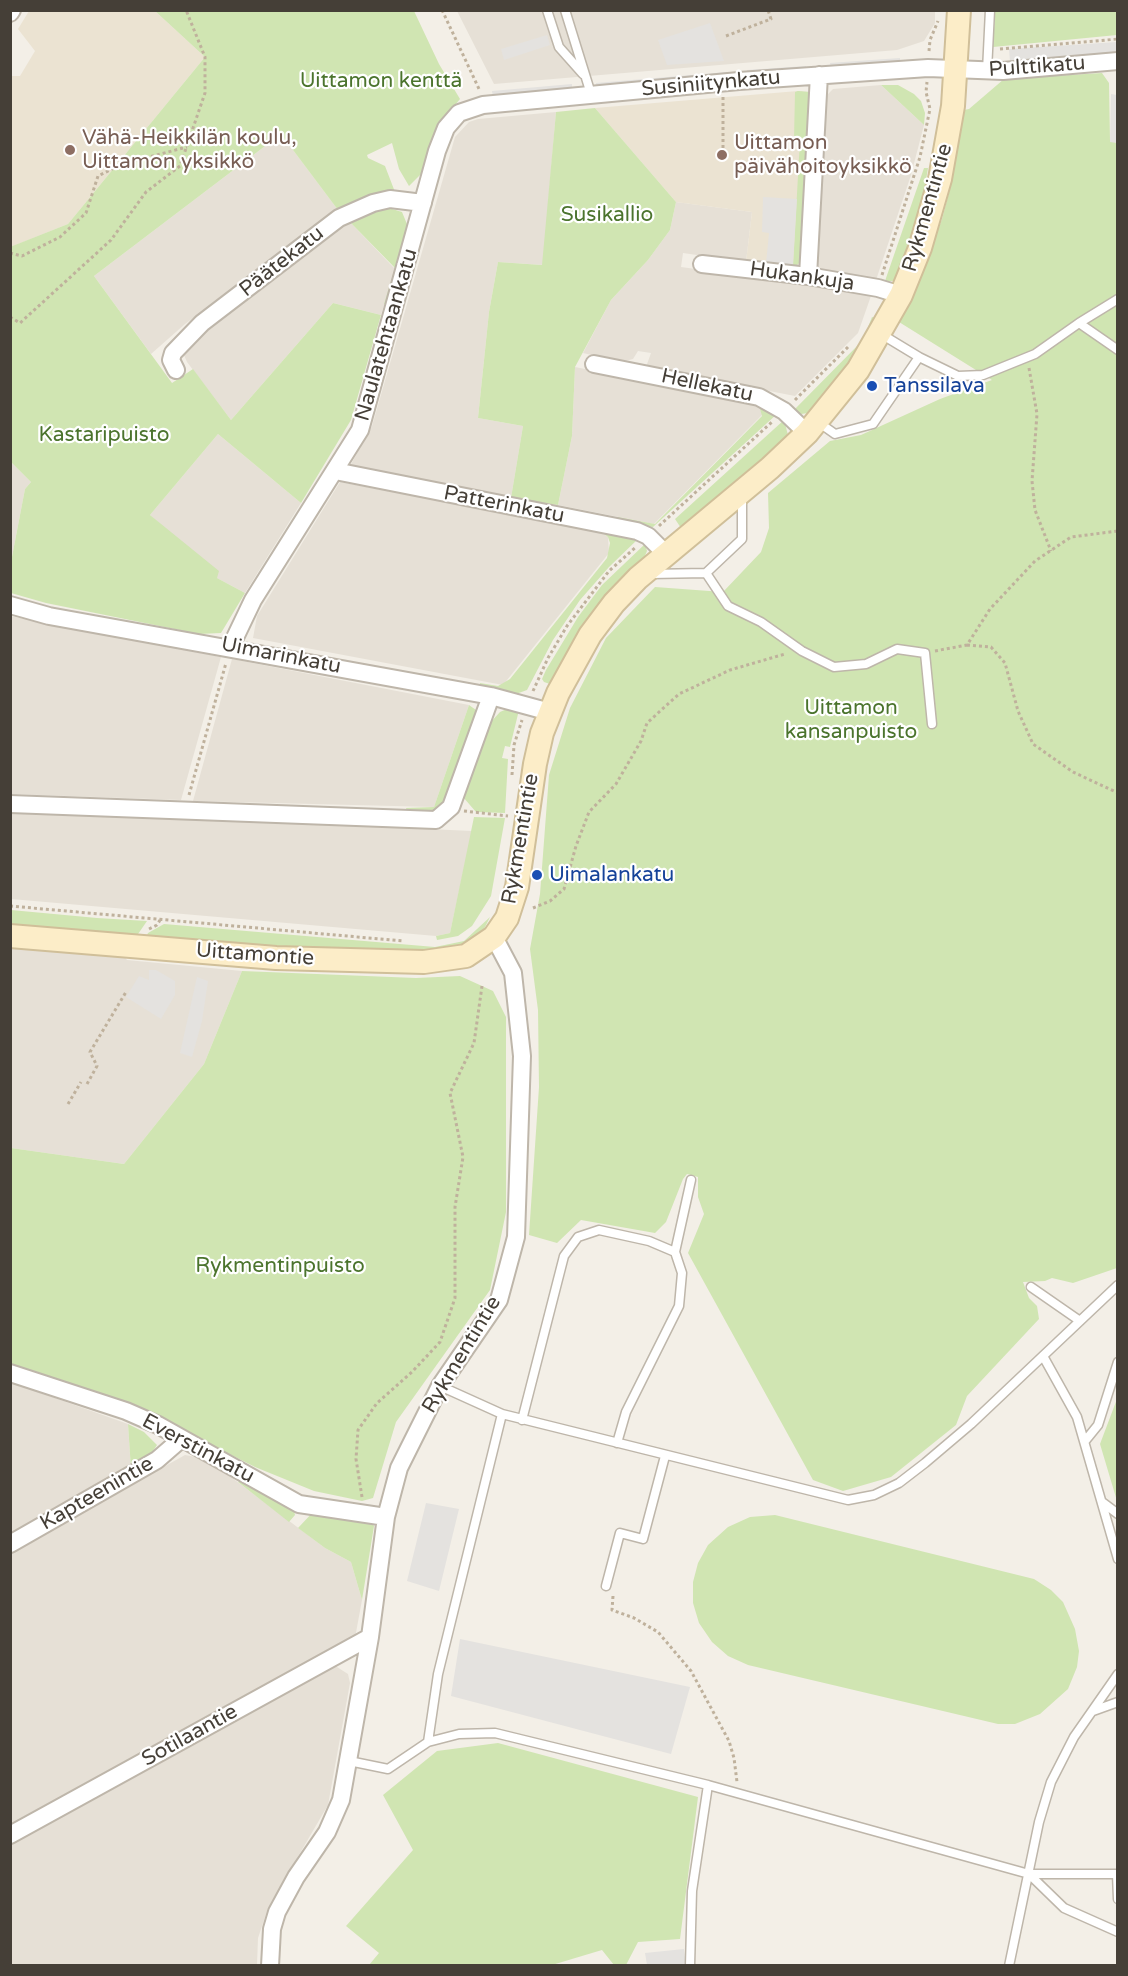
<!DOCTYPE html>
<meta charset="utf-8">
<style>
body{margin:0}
#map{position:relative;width:1128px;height:1976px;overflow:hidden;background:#f3efe7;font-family:"Varela Round",sans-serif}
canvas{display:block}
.frame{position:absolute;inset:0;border:12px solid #453f37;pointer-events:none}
</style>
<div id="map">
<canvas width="1128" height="1976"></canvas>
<div class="frame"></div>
</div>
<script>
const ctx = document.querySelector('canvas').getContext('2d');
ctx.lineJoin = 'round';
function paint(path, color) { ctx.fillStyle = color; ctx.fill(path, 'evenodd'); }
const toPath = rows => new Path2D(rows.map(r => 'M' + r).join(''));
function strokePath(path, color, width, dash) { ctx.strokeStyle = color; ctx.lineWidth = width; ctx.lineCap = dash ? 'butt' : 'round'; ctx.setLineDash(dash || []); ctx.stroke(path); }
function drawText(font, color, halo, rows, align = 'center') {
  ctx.font = font + ' "Varela Round",sans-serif'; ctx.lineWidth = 4.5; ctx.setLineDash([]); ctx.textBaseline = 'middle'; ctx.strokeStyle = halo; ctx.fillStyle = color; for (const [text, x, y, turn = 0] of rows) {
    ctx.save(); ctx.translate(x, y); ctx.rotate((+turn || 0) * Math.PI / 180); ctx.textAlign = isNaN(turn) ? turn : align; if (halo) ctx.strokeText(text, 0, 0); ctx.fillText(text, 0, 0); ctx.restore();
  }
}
const residential = toPath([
 [935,10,935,23,924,41,897,50,494,84,457,11],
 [881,85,924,125,911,175,876,280,816,272,826,96,833,89],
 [556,112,543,265,498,262,489,312,478,418,523,426,511,498,350,466,372,426,455,137,469,122,478,119],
 [281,134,338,210,226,296,224,295,185,324,151,354,94,276],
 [676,202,752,212,746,262,683,253,681,267,872,293,858,333,795,396,646,367,651,353,638,351,633,359,621,362,583,353,611,300,648,260,670,230],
 [348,220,395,269,381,315,333,303,231,420,187,362,184,355,187,344],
 [575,367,755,403,762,408,762,415,654,524,558,505,572,436],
 [218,434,301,503,245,593,217,578,150,515],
 [11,462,31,482,25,489,11,562],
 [340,482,600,531,608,537,609,553,503,685,253,638,257,616],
 [10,616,221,657,181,800,11,794],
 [232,659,469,705,434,807,193,801],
 [11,813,318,824,472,831,450,933,436,936,11,899],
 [11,945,123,955,127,960,242,971,204,1064,124,1164,11,1148],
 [10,1382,128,1424,131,1469,10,1536],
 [185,1455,207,1459,325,1548,351,1562,362,1600,355,1638,11,1826,10,1553],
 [337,1667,348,1674,350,1683,328,1805,268,1908,258,1938,257,1965,11,1965,10,1842,329,1668]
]);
const education = toPath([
 [29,11,155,11,205,57,68,224,11,247,10,76,20,76,35,51,18,29],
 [798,91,810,92,800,263,795,267,746,262,752,212,676,202,595,108]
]);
const green = toPath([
 [155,11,414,11,439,64,460,99,442,121,422,173,409,186,399,169,392,143,367,155,368,158,385,166,395,192,338,210,281,134,94,276,172,383,193,369,231,420,333,303,381,315,351,420,301,503,218,434,150,515,219,571,217,578,245,593,221,633,199,634,46,603,11,593,11,562,25,489,31,482,11,462,10,247,68,224,205,57],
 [995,11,1117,11,1117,35,993,47],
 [1102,73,1109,83,1110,141,1118,143,1117,1268,1073,1283,1052,1278,1045,1281,1023,1282,1029,1298,1037,1306,1039,1319,967,1396,956,1425,891,1477,843,1491,813,1480,688,1253,704,1214,698,1197,698,1177,687,1174,683,1179,666,1222,655,1233,581,1220,557,1243,529,1235,539,1087,538,1010,530,949,540,894,549,775,570,708,606,638,655,587,723,592,761,552,769,528,768,493,830,441,861,435,940,399,992,380,899,322,924,269,942,219,950,189,964,110,969,109,1004,79],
 [881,85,898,85,914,94,921,101,925,113,924,125],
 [798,91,810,92,802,260,795,267,793,265,800,140,794,139,795,92],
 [595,108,676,202,670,230,648,260,611,300,575,367,572,436,558,505,511,498,523,426,478,418,489,312,498,262,542,265,556,112],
 [924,168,928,168,919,223,896,281,885,281],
 [389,208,402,212,409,229,388,305,384,304,395,268,348,220,359,214],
 [872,317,878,319,843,374,809,413,801,414,794,410,863,340],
 [745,399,762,403,777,414,653,527,617,521,618,517,655,524,762,416,759,405,742,400],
 [784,420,788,435,784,442,681,528,675,519],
 [600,531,637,540,609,567,580,600,553,640,527,690,516,694,480,688,480,683,498,686,510,679,607,558,610,543,608,537],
 [645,544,647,551,644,558,582,628,550,684,544,682,542,679,546,670,578,617,602,585],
 [469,705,476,710,476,718,447,800,437,812,407,811,406,808,434,807],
 [509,708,519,710,510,747,505,746,502,758,508,759,505,813,476,812,463,797,490,723,500,712],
 [474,817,505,818,491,896,472,926,458,936,437,940,436,936,450,933],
 [11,910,97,918,147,921,136,937,11,925],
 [490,917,482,933,463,946,445,951,340,952,146,937,148,933,164,924,435,947,464,941],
 [242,971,416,978,460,976,493,991,506,1017,506,1212,490,1290,396,1422,373,1498,362,1501,314,1491,255,1467,137,1407,11,1365,11,1148,124,1164,204,1064],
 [1117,1399,1117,1501,1100,1444],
 [128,1424,144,1432,157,1445,149,1457,131,1469],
 [244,1478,294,1510,295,1515,289,1522,238,1482],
 [314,1511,372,1523,374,1526,362,1600,351,1562,325,1548,298,1528],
 [775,1515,1034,1579,1051,1590,1063,1602,1075,1629,1079,1651,1077,1667,1068,1689,1040,1714,1015,1724,998,1724,748,1665,728,1656,712,1642,699,1623,693,1603,693,1582,698,1563,708,1545,728,1527,750,1517],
 [498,1743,698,1797,680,1939,638,1942,626,1965,614,1965,602,1950,552,1965,369,1965,379,1953,346,1926,413,1850,383,1795,437,1751]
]);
const parking = toPath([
 [710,23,724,61,667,65,658,40],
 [547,35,550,45,504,60,501,49],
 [1117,42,1117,55,1010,62,1009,49],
 [900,58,900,64,831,70,830,63],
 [806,66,806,72,747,76,747,70],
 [727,72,728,78,597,89,596,83],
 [572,84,572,90,493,97,492,91],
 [1111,94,1117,95,1117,143,1110,142],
 [763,197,797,199,793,265,766,263,769,233,762,232],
 [149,970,156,970,175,981,175,995,161,1019,126,997,139,976,149,980],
 [197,977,208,981,202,1021,192,1057,180,1053],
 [426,1503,459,1509,439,1591,407,1581],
 [460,1639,690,1687,671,1754,451,1696],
 [684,1949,686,1965,647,1965,645,1953]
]);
const path = toPath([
 [442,10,480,91],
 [726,36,771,19,768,10],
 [1000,49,1118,39],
 [929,51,930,40,938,21],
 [723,97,723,150],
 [10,253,22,256,60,237,86,213,98,176,122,164,187,147],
 [882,275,920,157,930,109,926,92,927,82],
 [10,317,20,323,111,240,146,192,180,166,205,93,205,57,186,10],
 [1029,368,1037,414,1032,481,1035,510,1051,551],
 [795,400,848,347],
 [659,526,773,421],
 [967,645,991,647,1005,663,1018,711,1033,744,1073,772,1118,793],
 [935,651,967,645,990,609,1035,561,1071,537,1118,531],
 [533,691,548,658,567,626,609,571,636,547],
 [512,775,514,745,522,720],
 [189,795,226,663],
 [464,811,508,816],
 [10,906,403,941],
 [533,908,550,901,564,889,576,846,589,812,616,784,641,741,647,723,679,694,730,670,785,654],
 [149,929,157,925,160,920],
 [87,1084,97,1066,90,1052,126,992],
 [68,1104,81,1082],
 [362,1497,356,1459,358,1430,377,1403,412,1372,440,1342,455,1298,455,1207,463,1157,450,1093,474,1043,482,986],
 [613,1596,612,1610,634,1618,658,1632,691,1671,729,1741,734,1758,737,1782]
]);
const lane = toPath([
 [547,10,559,47,583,74],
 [565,10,591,94],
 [987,71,990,10],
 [1079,323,1118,299],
 [919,357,958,376,983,375,1035,354,1079,323,1118,350],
 [818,422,835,434,873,424,919,357,881,334],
 [706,573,742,539,742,496],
 [650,574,706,573,728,606,761,622,802,651,834,667,866,664,897,649,925,653,932,724],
 [675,1252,691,1180],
 [1031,1287,1080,1321],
 [1043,1356,1077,1417,1118,1559],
 [440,1386,502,1414,848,1500,874,1495,899,1483,925,1463,971,1424,1118,1285],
 [522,1420,564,1256,578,1237,599,1230,649,1241,675,1252,682,1273,679,1306,626,1412,617,1443],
 [1085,1441,1098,1425,1118,1362],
 [1102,1502,1118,1514],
 [606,1586,620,1533,643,1539,665,1456],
 [1093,1711,1118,1702],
 [428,1742,438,1674,502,1414],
 [349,1761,388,1769,428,1742,459,1734,495,1733,708,1785,1029,1874,1064,1908,1118,1932],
 [1029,1874,1117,1874,1118,1899],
 [690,1966,692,1891,708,1785],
 [1009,1966,1039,1822,1051,1782,1074,1737,1118,1674]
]);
const street = toPath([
 [10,13,12,10],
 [702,264,808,276,878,288,901,295],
 [808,276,819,75],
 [594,364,759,397,784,411,807,433],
 [176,370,171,360,173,353,202,323,339,218,373,203,390,199,423,203],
 [335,471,637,531,648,536,666,554],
 [10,605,49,616,491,696,550,712],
 [231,646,253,600,360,430,437,151,446,128,459,113,483,105,739,81,928,68,1003,71,1118,61],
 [10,804,436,820,451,807,491,696],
 [10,1373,126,1411,158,1425,299,1504,386,1517],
 [10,1544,157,1460,180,1440],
 [10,1835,370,1637],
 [270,1966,272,1929,277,1912,296,1877,327,1832,341,1800,370,1637,386,1517,399,1468,440,1386,499,1300,516,1237,522,1056,513,973,494,937]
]);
const secondary = toPath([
 [10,936,276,958,424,962,466,956,494,937,507,918,517,887,535,764,542,733,558,693,590,635,614,603,638,578,770,468,807,433,858,370,901,295,920,248,940,179,953,106,959,10]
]);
const markers = [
 [70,150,6,"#8d6e63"],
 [722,155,6,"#8d6e63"],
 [872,386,6,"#1a4fb4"],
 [537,875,6,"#1a4fb4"]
];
const streetNames = [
 ["Pulttikatu",1037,67,-4],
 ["Susiniitynkatu",711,84,-5],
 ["Rykmentintie",928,208,-74],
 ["Päätekatu",282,262,-38],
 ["Hukankuja",802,277,8],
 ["Naulatehtaankatu",387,335,-74],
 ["Hellekatu",707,386,12],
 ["Patterinkatu",504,505,11],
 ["Uimarinkatu",281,656,11],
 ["Rykmentintie",521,839,-80],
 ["Uittamontie",255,955,4],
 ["Rykmentintie",462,1355,-59],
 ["Everstinkatu",198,1449,28],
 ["Kapteenintie",97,1494,-30],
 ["Sotilaantie",190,1736,-29]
];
const parkNames = [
 ["Uittamon kenttä",381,81],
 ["Susikallio",607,215],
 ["Kastaripuisto",104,435],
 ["Uittamon",851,708],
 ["kansanpuisto",851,732],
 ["Rykmentinpuisto",280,1266]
];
const educationNames = [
 ["Vähä-Heikkilän koulu,",82,138],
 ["Uittamon yksikkö",82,162],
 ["Uittamon",734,143],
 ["päivähoitoyksikkö",734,167]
];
const transitNames = [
 ["Tanssilava",884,386],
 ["Uimalankatu",549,875]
];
paint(residential, '#e6e0d6');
paint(education, '#ebe3d2');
paint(green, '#d0e5b2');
paint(parking, '#e4e2df');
strokePath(lane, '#beb6aa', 11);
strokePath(street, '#beb6aa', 20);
strokePath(secondary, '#d0bf99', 26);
strokePath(path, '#bfb19c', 3, [3, 3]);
strokePath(lane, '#fff', 8);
strokePath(street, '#fff', 16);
strokePath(secondary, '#fcedc8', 22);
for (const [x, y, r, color] of markers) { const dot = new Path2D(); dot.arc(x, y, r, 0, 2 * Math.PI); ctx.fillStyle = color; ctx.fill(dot); strokePath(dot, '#fff', 2); }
drawText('21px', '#453f37', '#fff', streetNames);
drawText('21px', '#4b742d', '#fff', parkNames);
drawText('21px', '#785e54', '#fff', educationNames, 'left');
drawText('21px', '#164399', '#fff', transitNames, 'left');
</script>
